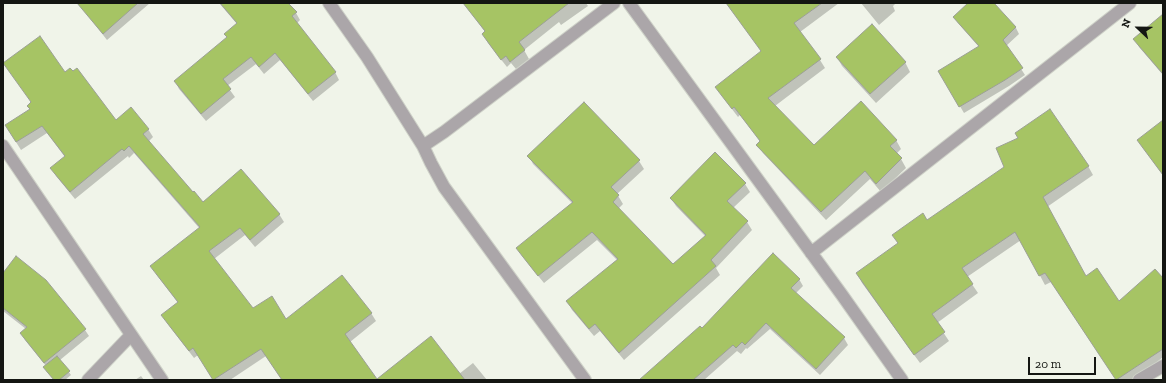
<!DOCTYPE html>
<style>
body{margin:0}
#map{position:relative;width:1166px;height:383px;overflow:hidden;background:#f0f4e9;font-family:"Zilla Slab",serif}
canvas{display:block}
.frame{position:absolute;inset:0;border:4px solid #141612;pointer-events:none}
.north{position:absolute;left:1118px;top:8px;width:40px;height:40px;-webkit-text-stroke:3px #f0f4e9;paint-order:stroke;rotate:292deg;font-size:11px;font-weight:700;line-height:16px;text-align:center;color:#141612}
.north::after{content:'';display:block;margin:auto;width:14px;height:18px;background:#141612;clip-path:polygon(50% 0,100% 100%,50% 72%,0 100%)}
.scale{position:absolute;left:1028px;top:357px;width:68px;height:18px;box-sizing:border-box;border:2px solid #141612;border-top:0;padding-left:5px;font-size:12px;line-height:14px;white-space:nowrap;color:#141612;-webkit-text-stroke:3px #f0f4e9;paint-order:stroke}
</style>
<div id="map">
<canvas width="1166" height="383"></canvas>
<div class="frame"></div>
<div class="north">N</div>
<div class="scale">20 m</div>
</div>
<script>
const ctx = document.querySelector('canvas').getContext('2d');
ctx.lineJoin = 'round';
function paint(path, color) { ctx.fillStyle = color; ctx.fill(path, 'evenodd'); }
const toPath = rows => new Path2D(rows.map(r => 'M' + r).join(''));
function strokePath(path, color, width, dash) { ctx.strokeStyle = color; ctx.lineWidth = width; ctx.lineCap = dash ? 'butt' : 'round'; ctx.setLineDash(dash || []); ctx.stroke(path); }
const shadow = toPath([
 [78,3,150,3,107,40],
 [219,3,287,3,296,13,300,20,297,23,335,72,339,80,313,101,280,60,264,74,256,64,227,86,235,97,206,121,179,89,175,81,227,38,225,34,237,24],
 [463,3,586,3,588,6,561,25,559,22,524,50,529,59,516,69,511,63,507,67,488,43,483,34,486,33],
 [726,3,839,3,800,32,820,60,825,68,775,106,814,147,896,140,901,149,896,154,901,159,906,168,881,192,870,179,826,220,763,153,758,145,761,142,740,115,738,117,722,96,716,87,762,51],
 [861,3,896,3,893,6,895,11,879,25],
 [969,3,993,3,1016,28,1019,34,1006,46,1025,75,1009,86,964,113,939,71,979,47,958,23,954,17],
 [1163,15,1163,75,1139,47,1135,40],
 [837,57,905,62,910,72,876,103,842,66],
 [65,73,116,121,148,129,153,137,148,142,203,203,279,214,284,222,255,247,245,235,214,259,253,309,286,321,371,313,376,321,350,342,377,380,282,380,266,356,230,380,214,380,198,355,194,358,167,323,163,315,178,303,156,274,200,229,134,153,129,158,128,156,75,199,56,176,52,168,65,157,47,133,21,150,11,134,31,110,32,103],
 [1163,121,1163,175,1143,148,1138,140],
 [529,156,639,161,644,169,617,194,623,204,618,209,673,265,705,236,676,206,671,198,745,184,750,192,733,208,747,222,752,230,716,268,720,275,624,360,600,331,594,336,572,310,567,301,617,260,597,240,544,283,522,256,518,248,572,203,533,164],
 [1088,166,1093,175,1047,207,1085,278,1119,303,1163,279,1163,357,1157,362,1159,364,1136,380,1117,380,1051,282,1045,285,1021,240,967,277,978,293,937,323,949,341,920,363,862,283,857,273,898,244,894,236,927,221],
 [3,275,46,281,85,330,89,336,60,360,71,375,65,380,54,380,46,371,46,366,25,340,21,333,26,329,3,311],
 [799,279,803,286,795,294,844,338,848,345,820,375,770,329,747,349,746,348,741,354,737,351,704,380,640,380,702,330],
 [473,363,487,380,377,380,459,374],
 [141,376,144,380,135,380]
]);
const building = toPath([
 [77,3,138,3,103,34,77,3],
 [220,3,288,3,297,12,292,16,336,72,308,94,275,53,259,67,251,57,223,79,231,89,201,114,174,81,227,37,224,34,237,23,220,3],
 [463,3,569,3,519,42,525,50,510,62,506,56,501,60,482,34,485,31,463,3],
 [726,3,822,3,794,23,821,59,768,98,814,145,861,101,897,140,890,146,902,158,876,184,865,171,821,212,756,145,760,141,734,107,732,109,715,87,761,51,726,3],
 [968,3,994,3,1016,27,1003,40,1023,68,1005,80,959,107,938,71,979,46,953,17,968,3],
 [1163,14,1163,74,1133,39,1163,14],
 [872,24,906,62,870,94,836,57,872,24],
 [40,36,65,72,70,68,73,71,77,68,116,120,131,107,149,129,143,134,193,192,194,191,203,202,241,169,280,214,250,240,240,228,209,251,253,308,272,296,286,319,342,275,372,313,345,334,377,379,431,336,465,380,282,380,261,349,213,380,193,348,189,351,161,315,178,302,150,266,200,227,129,146,124,151,122,149,70,192,50,168,65,156,42,126,16,142,5,125,30,109,27,106,31,102,3,63,40,36],
 [584,102,640,160,611,187,619,195,613,202,673,264,706,235,670,198,715,152,746,183,727,201,748,221,711,260,716,266,619,353,595,324,589,329,566,301,618,259,592,232,538,276,516,248,573,202,527,156,584,102],
 [1050,109,1089,166,1043,197,1086,276,1097,268,1119,301,1155,269,1163,278,1163,349,1116,380,1045,273,1039,276,1015,232,962,268,973,284,932,314,945,332,914,355,856,273,898,243,892,235,923,213,927,220,1004,167,996,148,1018,138,1015,133,1050,109],
 [1163,120,1163,175,1137,140,1163,120],
 [773,253,800,279,791,288,845,337,816,369,766,323,745,345,742,342,736,348,733,345,693,380,639,380,700,326,702,328,773,253],
 [16,256,46,280,86,329,44,363,20,333,27,327,3,308,3,273,16,256],
 [57,356,70,371,59,380,54,380,43,367,57,356]
]);
const minor = toPath([
 [329,3,367,57,423,146,431,163,444,187,585,380],
 [629,3,842,295,902,380],
 [3,146,162,380],
 [423,146,444,132,614,3],
 [811,253,1130,3],
 [88,380,131,335],
 [1139,380,1163,366]
]);
paint(shadow, '#0003');
paint(building, '#a6c464');
strokePath(building, '#9b9f95', 1);
strokePath(minor, '#cdd0c7', 14);
strokePath(minor, '#aba6a9', 12);
</script>
